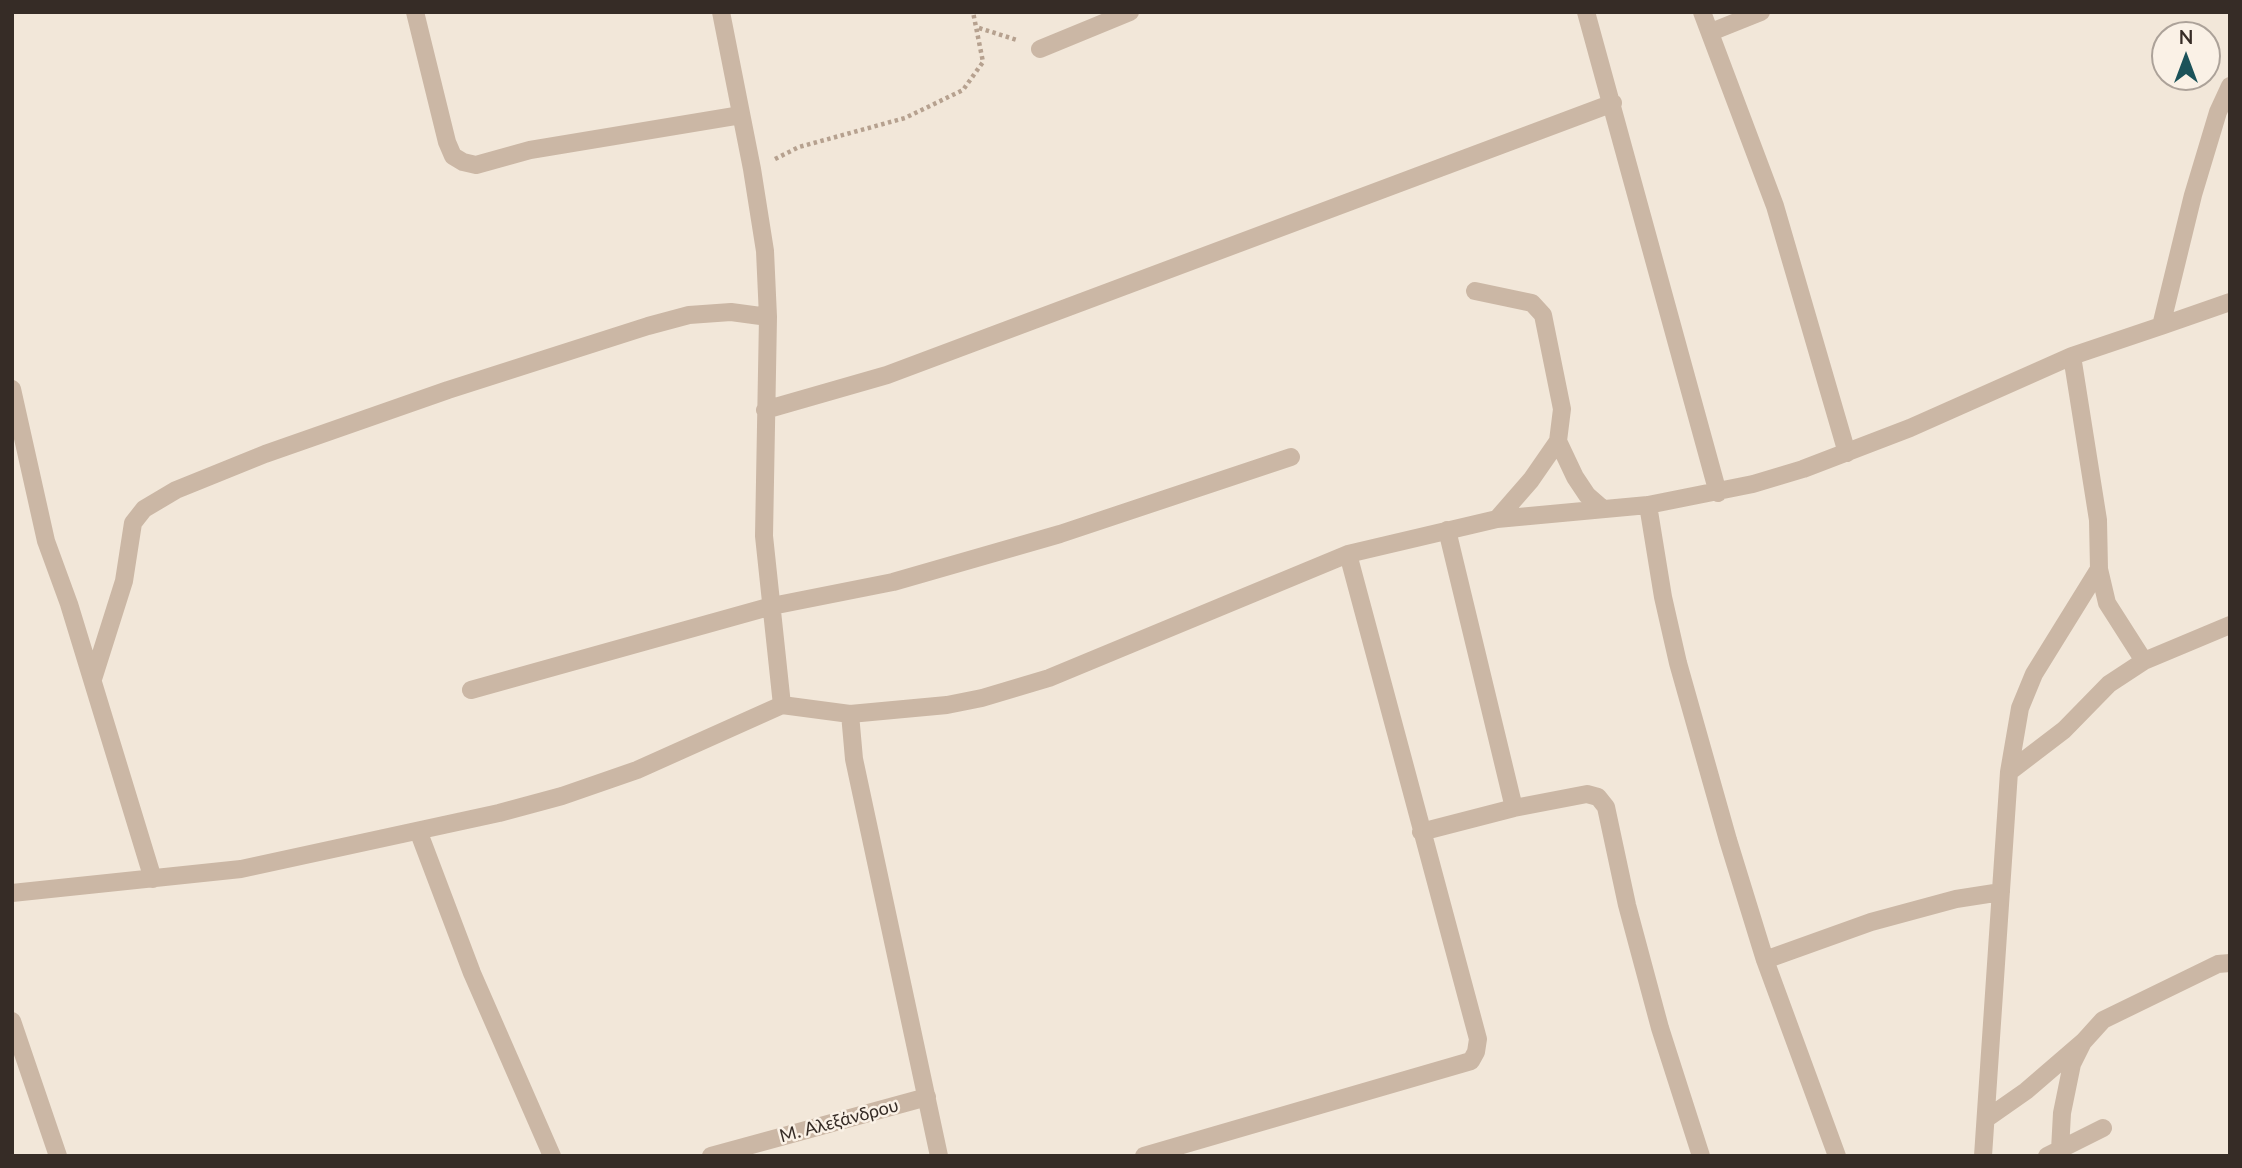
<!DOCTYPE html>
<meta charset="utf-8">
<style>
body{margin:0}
#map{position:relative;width:2242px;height:1168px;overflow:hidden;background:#f2e7d9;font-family:Lato,sans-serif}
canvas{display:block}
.frame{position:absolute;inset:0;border:14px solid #362c26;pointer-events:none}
.north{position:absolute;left:2151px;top:21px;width:70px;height:70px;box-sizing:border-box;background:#faf1e6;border:2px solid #aca299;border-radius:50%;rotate:0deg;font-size:19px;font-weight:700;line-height:28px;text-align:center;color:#362c26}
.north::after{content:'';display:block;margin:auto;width:24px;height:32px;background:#1b5259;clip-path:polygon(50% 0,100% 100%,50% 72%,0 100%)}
</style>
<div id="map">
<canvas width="2242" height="1168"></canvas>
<div class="frame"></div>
<div class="north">N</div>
</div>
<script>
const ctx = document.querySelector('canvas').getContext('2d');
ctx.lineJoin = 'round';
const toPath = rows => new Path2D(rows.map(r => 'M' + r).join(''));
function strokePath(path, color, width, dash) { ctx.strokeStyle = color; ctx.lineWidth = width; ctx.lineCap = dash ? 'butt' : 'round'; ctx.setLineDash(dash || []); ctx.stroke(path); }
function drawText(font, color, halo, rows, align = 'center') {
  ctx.font = font + ' Lato,sans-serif'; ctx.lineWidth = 5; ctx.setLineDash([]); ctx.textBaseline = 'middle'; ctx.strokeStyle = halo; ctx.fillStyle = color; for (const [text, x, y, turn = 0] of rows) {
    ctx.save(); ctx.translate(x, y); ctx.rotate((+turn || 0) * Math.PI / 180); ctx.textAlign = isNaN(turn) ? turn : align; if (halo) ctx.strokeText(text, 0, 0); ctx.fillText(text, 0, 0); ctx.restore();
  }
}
const path = toPath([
 [979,28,1017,40],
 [775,159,799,147,905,118,963,90,983,62,973,12]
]);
const street = toPath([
 [415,12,447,142,453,156,463,162,476,165,530,150,741,115],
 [721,12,752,169,765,251,768,317,764,536,782,705],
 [1586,12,1718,493],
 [1702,12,1775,206,1847,453],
 [1711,32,1761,12],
 [1040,49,1130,12],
 [1475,291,1532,303,1543,315,1562,409,1558,441,1531,480,1497,519],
 [2161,326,2230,302],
 [12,389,46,541,69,604,153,879],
 [765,410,887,375,1613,103],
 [1558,441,1575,477,1587,495,1603,509],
 [1648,505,1663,597,1678,663,1728,840,1765,960,1837,1156],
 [1447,530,1514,808],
 [2099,569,2107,603,2144,661],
 [93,679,124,581,133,523,144,509,176,490,265,454,448,390,648,326,689,315,731,312,768,317],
 [471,690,772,606,893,582,1060,534,1291,457],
 [850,714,854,759,939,1156],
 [2009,772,2064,730,2109,684,2144,661,2230,625],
 [1421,832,1514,808,1587,794,1598,797,1606,807,1627,905,1660,1028,1701,1156],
 [419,833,472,973,552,1156],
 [12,893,241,869,499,813,562,796,637,770,782,705,850,714,947,705,982,698,1049,678,1348,554,1497,519,1648,505,1753,484,1803,469,1910,428,2072,356],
 [1765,960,1871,922,1956,899,2001,892],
 [12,1021,58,1156],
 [1986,1119,2026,1091,2084,1041,2103,1020,2218,964,2230,963],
 [2060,1150,2062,1113,2072,1064,2082,1044],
 [711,1156,927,1097],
 [1144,1156,1471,1061,1476,1052,1478,1039,1348,554],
 [1983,1156,2009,772,2020,708,2034,674,2099,569,2098,520,2072,356,2161,326,2193,195,2218,112,2230,86],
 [2047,1156,2103,1128]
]);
const streetNames = [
 ["Μ. Αλεξάνδρου",839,1121,-15]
];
strokePath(path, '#b6a18f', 4.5, [3.5, 3.5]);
strokePath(street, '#cbb7a5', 18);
drawText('18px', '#362c26', '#faf1e6', streetNames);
</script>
